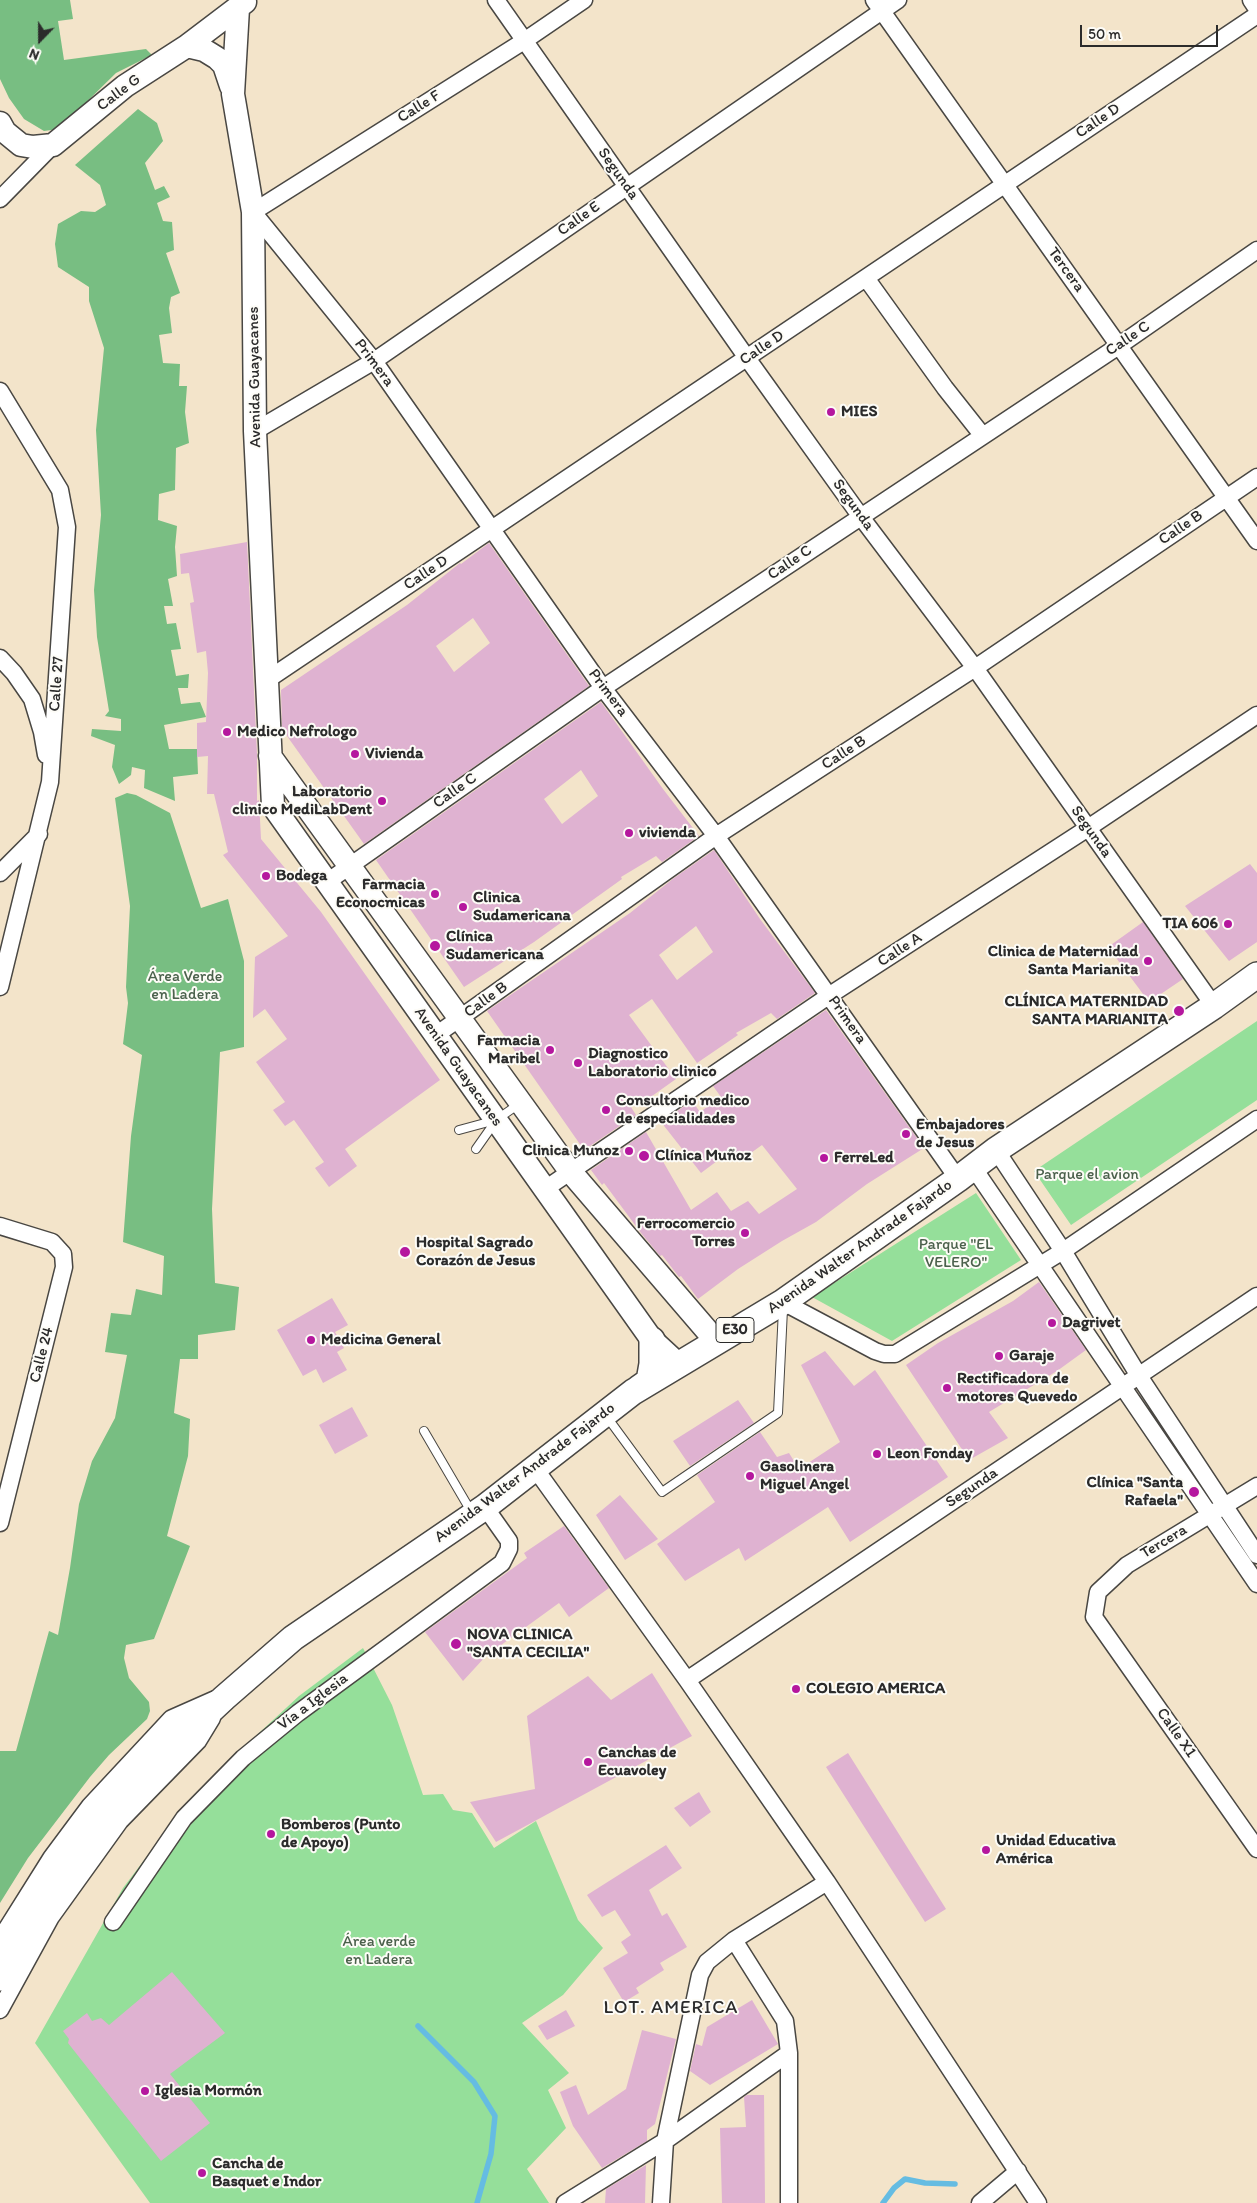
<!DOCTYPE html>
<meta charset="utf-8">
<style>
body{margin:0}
#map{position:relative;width:1257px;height:2203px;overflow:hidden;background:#f3e4ca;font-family:Itim,sans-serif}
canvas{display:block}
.north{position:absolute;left:15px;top:15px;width:50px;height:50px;-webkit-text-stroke:4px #fdfcf7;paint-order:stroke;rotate:202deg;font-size:14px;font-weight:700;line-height:20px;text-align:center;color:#2b2b2b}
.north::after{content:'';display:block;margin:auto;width:18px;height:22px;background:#2b2b2b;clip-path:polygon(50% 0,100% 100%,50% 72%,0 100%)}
.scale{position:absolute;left:1080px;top:25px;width:138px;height:22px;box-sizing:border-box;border:2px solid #2b2b2b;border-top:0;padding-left:6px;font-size:15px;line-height:18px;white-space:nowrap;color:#2b2b2b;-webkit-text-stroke:4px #fdfcf7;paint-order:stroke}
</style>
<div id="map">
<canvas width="1257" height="2203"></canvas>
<div class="north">N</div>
<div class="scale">50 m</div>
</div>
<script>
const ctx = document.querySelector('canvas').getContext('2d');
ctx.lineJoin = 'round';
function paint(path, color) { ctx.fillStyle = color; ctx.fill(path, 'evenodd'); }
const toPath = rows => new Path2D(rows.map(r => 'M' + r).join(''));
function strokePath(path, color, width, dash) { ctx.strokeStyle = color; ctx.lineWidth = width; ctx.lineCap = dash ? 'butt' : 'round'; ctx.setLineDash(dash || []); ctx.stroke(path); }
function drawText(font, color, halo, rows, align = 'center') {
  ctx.font = font + ' Itim,sans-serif'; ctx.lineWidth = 4; ctx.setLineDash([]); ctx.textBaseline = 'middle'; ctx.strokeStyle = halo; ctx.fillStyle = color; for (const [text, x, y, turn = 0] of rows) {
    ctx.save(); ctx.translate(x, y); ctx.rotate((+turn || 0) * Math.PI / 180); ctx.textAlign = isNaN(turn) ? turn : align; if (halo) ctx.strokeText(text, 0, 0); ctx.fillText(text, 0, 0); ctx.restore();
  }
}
const green = toPath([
 [1257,1021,1257,1100,1071,1225,1034,1171],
 [976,1193,1021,1260,892,1341,812,1297],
 [363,1648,392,1705,423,1795,443,1794,453,1810,472,1813,494,1848,536,1821,578,1920,603,1948,563,1995,522,2023,569,2073,548,2090,566,2128,527,2169,549,2203,150,2203,35,2043,123,1888,182,1810,219,1770,299,1696]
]);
const forest = toPath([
 [0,0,70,0,73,19,58,21,64,60,146,49,152,55,116,73,59,129,44,131,24,119,9,98,0,79],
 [138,109,157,123,163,141,145,163,155,190,164,186,170,197,157,203,163,221,172,222,174,250,166,253,180,293,171,297,169,308,172,333,159,335,163,363,180,364,179,386,187,386,185,412,189,443,176,448,175,490,159,494,158,520,177,526,175,547,177,576,168,579,173,606,164,606,167,624,176,623,181,649,171,650,176,676,189,674,188,688,178,688,181,704,200,702,206,717,164,725,169,749,197,749,198,774,173,777,175,801,144,788,145,770,132,767,131,775,119,784,112,767,115,745,91,736,92,729,121,731,121,719,105,716,109,711,97,637,94,590,101,515,96,430,104,348,89,301,89,287,58,267,55,244,58,224,81,211,95,212,106,205,100,185,75,165],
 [127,793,136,795,170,813,201,908,228,899,244,961,244,1047,220,1052,212,1209,215,1283,239,1287,235,1330,198,1335,198,1359,180,1359,174,1413,190,1419,188,1456,167,1536,190,1546,154,1639,126,1645,124,1658,129,1678,149,1702,150,1711,147,1719,109,1755,90,1777,28,1858,0,1903,0,1751,16,1751,49,1631,58,1635,70,1568,79,1504,92,1461,115,1418,127,1355,105,1352,111,1313,131,1315,136,1289,162,1295,164,1256,123,1242,131,1136,142,1055,123,1044,128,1003,126,987,130,906,115,798]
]);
const stream = toPath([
 [418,2026,474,2082,495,2116,491,2154,477,2203],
 [883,2203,894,2188,905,2179,925,2183,955,2184]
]);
const building = toPath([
 [247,542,257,754,257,801,259,800,261,839,321,912,440,1080,345,1149,357,1166,329,1187,315,1168,324,1162,294,1120,285,1126,273,1110,285,1102,256,1062,287,1039,265,1009,253,1018,255,957,288,936,223,855,228,852,214,794,207,794,208,756,197,757,197,723,206,722,208,673,206,651,197,653,190,603,194,602,189,573,181,574,180,554],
 [489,543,589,686,364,844,282,729,281,690,407,605,460,563,461,564],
 [473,618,490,643,454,672,436,646],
 [601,702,663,789,699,836,662,862,656,856,621,877,622,879,534,942,464,987,376,860],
 [581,770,598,796,562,824,544,799],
 [714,850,760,919,815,993,777,1019,771,1013,736,1033,738,1035,697,1063,652,999,629,1015,676,1079,645,1101,643,1098,631,1107,636,1115,584,1150,487,1011,630,913,674,878],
 [696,926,713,952,677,980,659,955],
 [1250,864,1257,873,1257,942,1229,961,1185,906],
 [1143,922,1183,979,1149,1002,1108,947],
 [826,1010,924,1148,867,1184,816,1222,782,1241,738,1269,698,1299,681,1276,679,1277,662,1255,660,1256,641,1233,604,1183,602,1185,591,1170,646,1132,691,1210,717,1192,731,1211,748,1201,759,1214,797,1189,762,1145,741,1160,733,1149,701,1173,661,1122,692,1101,700,1112,721,1097,713,1086],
 [1039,1282,1086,1350,1057,1371,989,1412,1008,1438,969,1460,906,1365,938,1343,1013,1301],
 [332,1298,348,1325,335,1332,344,1348,337,1352,347,1370,323,1383,316,1369,303,1376,277,1330],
 [825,1351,854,1386,875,1370,948,1477,850,1542,828,1507,745,1561,739,1548,685,1581,657,1544,715,1502,697,1475,760,1432,777,1457,789,1453,799,1469,840,1442,801,1365],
 [738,1400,754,1423,690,1466,673,1441],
 [352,1407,368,1436,335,1454,319,1425],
 [620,1495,658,1539,625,1560,596,1515],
 [564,1526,609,1588,569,1617,559,1603,486,1656,463,1681,425,1632,527,1558,524,1553],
 [652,1673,692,1736,496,1842,470,1802,535,1789,527,1716,588,1676,611,1700],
 [848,1753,946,1909,925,1922,826,1767],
 [699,1792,711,1812,690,1827,674,1808],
 [666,1845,682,1868,649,1890,662,1916,667,1913,687,1947,660,1963,664,1970,636,1988,639,1993,624,2002,603,1968,628,1953,621,1942,631,1935,615,1910,602,1917,587,1895],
 [172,1972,225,2033,170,2074,210,2123,161,2161,68,2043,69,2039,63,2031,87,2013,92,2021,101,2018,109,2025],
 [752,2000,778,2044,710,2085,690,2071,696,2044,702,2046,707,2027],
 [566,2010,575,2026,547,2040,538,2026],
 [642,2030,676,2039,655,2124,647,2130,647,2141,602,2168,573,2126,560,2092,576,2085,588,2115,626,2089],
 [747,2095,764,2095,765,2203,722,2203,720,2128,746,2127,744,2097],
 [646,2165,645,2203,605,2203,606,2189]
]);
const lane = toPath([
 [459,1130,496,1120,519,1104],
 [476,1149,495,1122],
 [607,1417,662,1492,778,1413,783,1309],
 [424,1431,472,1513]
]);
const street = toPath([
 [496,0,747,358,861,517,975,668,1214,1006],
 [584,0,524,41,253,212,374,361,603,688,716,836,958,1179],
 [874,0,1257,541],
 [1251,0,1257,9],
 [0,199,53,145],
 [866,278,945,388,983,436],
 [0,391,60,490,67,527,50,782,0,987],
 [255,431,374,361,898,0],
 [0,658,14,673,32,699,42,732,46,755],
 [267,680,1257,15],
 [0,873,39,834],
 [327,882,603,688,1120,345,1257,250],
 [436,1035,716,836,975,668,1257,477],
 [996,1150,1063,1251,1139,1376,1257,1555],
 [973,1167,1257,1584],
 [545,1189,830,995,1088,828,1257,715],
 [0,1226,52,1242,63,1254,64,1267,0,1523],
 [783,1302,875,1351,884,1354,895,1354,1063,1251,1257,1119],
 [534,1467,687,1680,827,1882,734,1940,707,1962,700,1975,665,2141,661,2203],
 [1257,1486,1127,1565,1098,1592,1094,1617,1257,1849],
 [687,1680,1257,1296],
 [827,1882,1038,2203],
 [113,1922,184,1818,243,1758,298,1713,502,1563,509,1549,509,1541,485,1507],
 [734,1940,785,2021,789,2053,789,2203],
 [0,2010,51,1917,120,1821,198,1741,212,1718],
 [565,2203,665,2141,789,2053],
 [980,2203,1018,2171]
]);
const secondary = toPath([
 [238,8,233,94,253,212,255,431,273,806,652,1340,678,1364],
 [187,46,204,50,217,58,224,65,231,86],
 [0,123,5,132,21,145,33,147,53,145,125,86,187,46,245,2],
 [270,756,570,1171,716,1341],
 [0,1945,54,1859,92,1808,173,1721,216,1702]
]);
const primary = toPath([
 [639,1388,649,1381,652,1364,652,1340],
 [0,1978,57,1883,133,1783,224,1698,293,1638,485,1507,633,1392,783,1302,958,1179,996,1150,1214,1006,1257,975]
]);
const markers = [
 [831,412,5,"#b5179e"],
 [227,732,5,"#b5179e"],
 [355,754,5,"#b5179e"],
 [382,801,5,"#b5179e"],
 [629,833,5,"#b5179e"],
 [266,876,5,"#b5179e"],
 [435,894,5,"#b5179e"],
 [463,907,5,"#b5179e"],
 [1228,924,5,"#b5179e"],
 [435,946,6,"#b5179e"],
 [1148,961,5,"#b5179e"],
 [1179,1011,6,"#b5179e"],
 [550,1050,5,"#b5179e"],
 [578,1063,5,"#b5179e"],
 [606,1110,5,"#b5179e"],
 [906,1134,5,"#b5179e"],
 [629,1151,5,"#b5179e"],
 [644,1156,6,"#b5179e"],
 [824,1158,5,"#b5179e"],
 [745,1233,5,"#b5179e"],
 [405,1252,6,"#b5179e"],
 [1052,1323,5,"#b5179e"],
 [311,1340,5,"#b5179e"],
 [999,1356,5,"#b5179e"],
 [947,1388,5,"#b5179e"],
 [877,1454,5,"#b5179e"],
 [750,1476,5,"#b5179e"],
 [1194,1492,6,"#b5179e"],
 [456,1644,6,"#b5179e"],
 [796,1689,5,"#b5179e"],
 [588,1762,5,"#b5179e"],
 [271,1834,5,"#b5179e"],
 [986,1850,5,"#b5179e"],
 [145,2091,5,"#b5179e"],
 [202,2173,5,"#b5179e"]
];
const shields = [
 [735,1330,38]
];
const shieldNames = [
 ["E30",735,1330]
];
const streetNames = [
 ["Calle G",119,93,-37],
 ["Calle F",419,107,-32],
 ["Calle D",1098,121,-34],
 ["Segunda",618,174,55],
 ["Calle E",579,219,-35],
 ["Tercera",1066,270,54],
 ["Calle C",1128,339,-34],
 ["Calle D",762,348,-34],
 ["Primera",374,363,53],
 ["Avenida Guayacanes",255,377,-91],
 ["Segunda",853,505,54],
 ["Calle B",1181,528,-34],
 ["Calle C",790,563,-34],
 ["Calle D",426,573,-34],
 ["Calle 27",57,684,-86],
 ["Primera",608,693,53],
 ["Calle B",844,753,-33],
 ["Calle C",455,791,-35],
 ["Segunda",1091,832,55],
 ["Calle A",900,950,-33],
 ["Calle B",486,1000,-36],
 ["Primera",847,1020,55],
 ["Avenida Guayacanes",458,1067,55],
 ["Avenida Walter Andrade Fajardo",860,1247,-35],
 ["Calle 24",42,1355,-76],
 ["Avenida Walter Andrade Fajardo",525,1473,-37],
 ["Segunda",972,1488,-34],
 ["Tercera",1164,1542,-31],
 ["Vía a Iglesia",313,1702,-37],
 ["Calle X1",1176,1733,55]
];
const poiNames = [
 ["MIES",841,412],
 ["Medico Nefrologo",237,732],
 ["Vivienda",365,754],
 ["Laboratorio",372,792,"right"],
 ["clinico MediLabDent",372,810,"right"],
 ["vivienda",639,833],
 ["Bodega",276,876],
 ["Farmacia",425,885,"right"],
 ["Econocmicas",425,903,"right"],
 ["Clinica",473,898],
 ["Sudamericana",473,916],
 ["TIA 606",1218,924,"right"],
 ["Clínica",446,937],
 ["Sudamericana",446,955],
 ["Clinica de Maternidad",1138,952,"right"],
 ["Santa Marianita",1138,970,"right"],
 ["CLÍNICA MATERNIDAD",1168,1002,"right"],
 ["SANTA MARIANITA",1168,1020,"right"],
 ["Farmacia",540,1041,"right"],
 ["Maribel",540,1059,"right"],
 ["Diagnostico",588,1054],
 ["Laboratorio clinico",588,1072],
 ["Consultorio medico",616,1101],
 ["de especialidades",616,1119],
 ["Embajadores",916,1125],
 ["de Jesus",916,1143],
 ["Clinica Munoz",619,1151,"right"],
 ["Clínica Muñoz",655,1156],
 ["FerreLed",834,1158],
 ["Ferrocomercio",735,1224,"right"],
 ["Torres",735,1242,"right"],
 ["Hospital Sagrado",416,1243],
 ["Corazón de Jesus",416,1261],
 ["Dagrivet",1062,1323],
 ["Medicina General",321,1340],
 ["Garaje",1009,1356],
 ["Rectificadora de",957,1379],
 ["motores Quevedo",957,1397],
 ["Leon Fonday",887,1454],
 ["Gasolinera",760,1467],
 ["Miguel Angel",760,1485],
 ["Clínica \"Santa",1183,1483,"right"],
 ["Rafaela\"",1183,1501,"right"],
 ["NOVA CLINICA",467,1635],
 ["\"SANTA CECILIA\"",467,1653],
 ["COLEGIO AMERICA",806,1689],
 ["Canchas de",598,1753],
 ["Ecuavoley",598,1771],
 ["Bomberos (Punto",281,1825],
 ["de Apoyo)",281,1843],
 ["Unidad Educativa",996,1841],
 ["América",996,1859],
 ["Iglesia Mormón",155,2091],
 ["Cancha de",212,2164],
 ["Basquet e Indor",212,2182]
];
const parkNames = [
 ["Área Verde",185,977],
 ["en Ladera",185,995],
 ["Parque el avion",1087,1175],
 ["Parque \"EL",956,1245],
 ["VELERO\"",956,1263],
 ["Área verde",379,1942],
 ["en Ladera",379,1960]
];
const quarterNames = [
 ["LOT. AMERICA",671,2008]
];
paint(green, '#95df9a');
paint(forest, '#78be82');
strokePath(stream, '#65bce2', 5.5);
paint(building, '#dfb2d1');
strokePath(lane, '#494743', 10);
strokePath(street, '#494743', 19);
strokePath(secondary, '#494743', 25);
strokePath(primary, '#494743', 28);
strokePath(lane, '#fff', 8);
strokePath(street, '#fff', 16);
strokePath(secondary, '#fff', 22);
strokePath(primary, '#fff', 25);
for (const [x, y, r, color] of markers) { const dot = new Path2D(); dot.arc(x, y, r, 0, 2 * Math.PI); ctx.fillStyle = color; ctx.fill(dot); strokePath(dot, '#fdfcf7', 2); }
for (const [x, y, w] of shields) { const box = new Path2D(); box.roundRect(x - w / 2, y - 12.5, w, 25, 4); ctx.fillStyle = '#fdfcf7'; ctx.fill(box); strokePath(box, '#2b2b2b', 1); }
drawText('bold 15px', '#2b2b2b', null, shieldNames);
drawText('16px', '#2b2b2b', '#fdfcf7', streetNames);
drawText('bold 16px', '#2b2b2b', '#fdfcf7', poiNames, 'left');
drawText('16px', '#4b614c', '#fdfcf7', parkNames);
ctx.letterSpacing = '1px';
drawText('19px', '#2b2b2b', '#fdfcf7', quarterNames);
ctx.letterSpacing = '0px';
</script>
